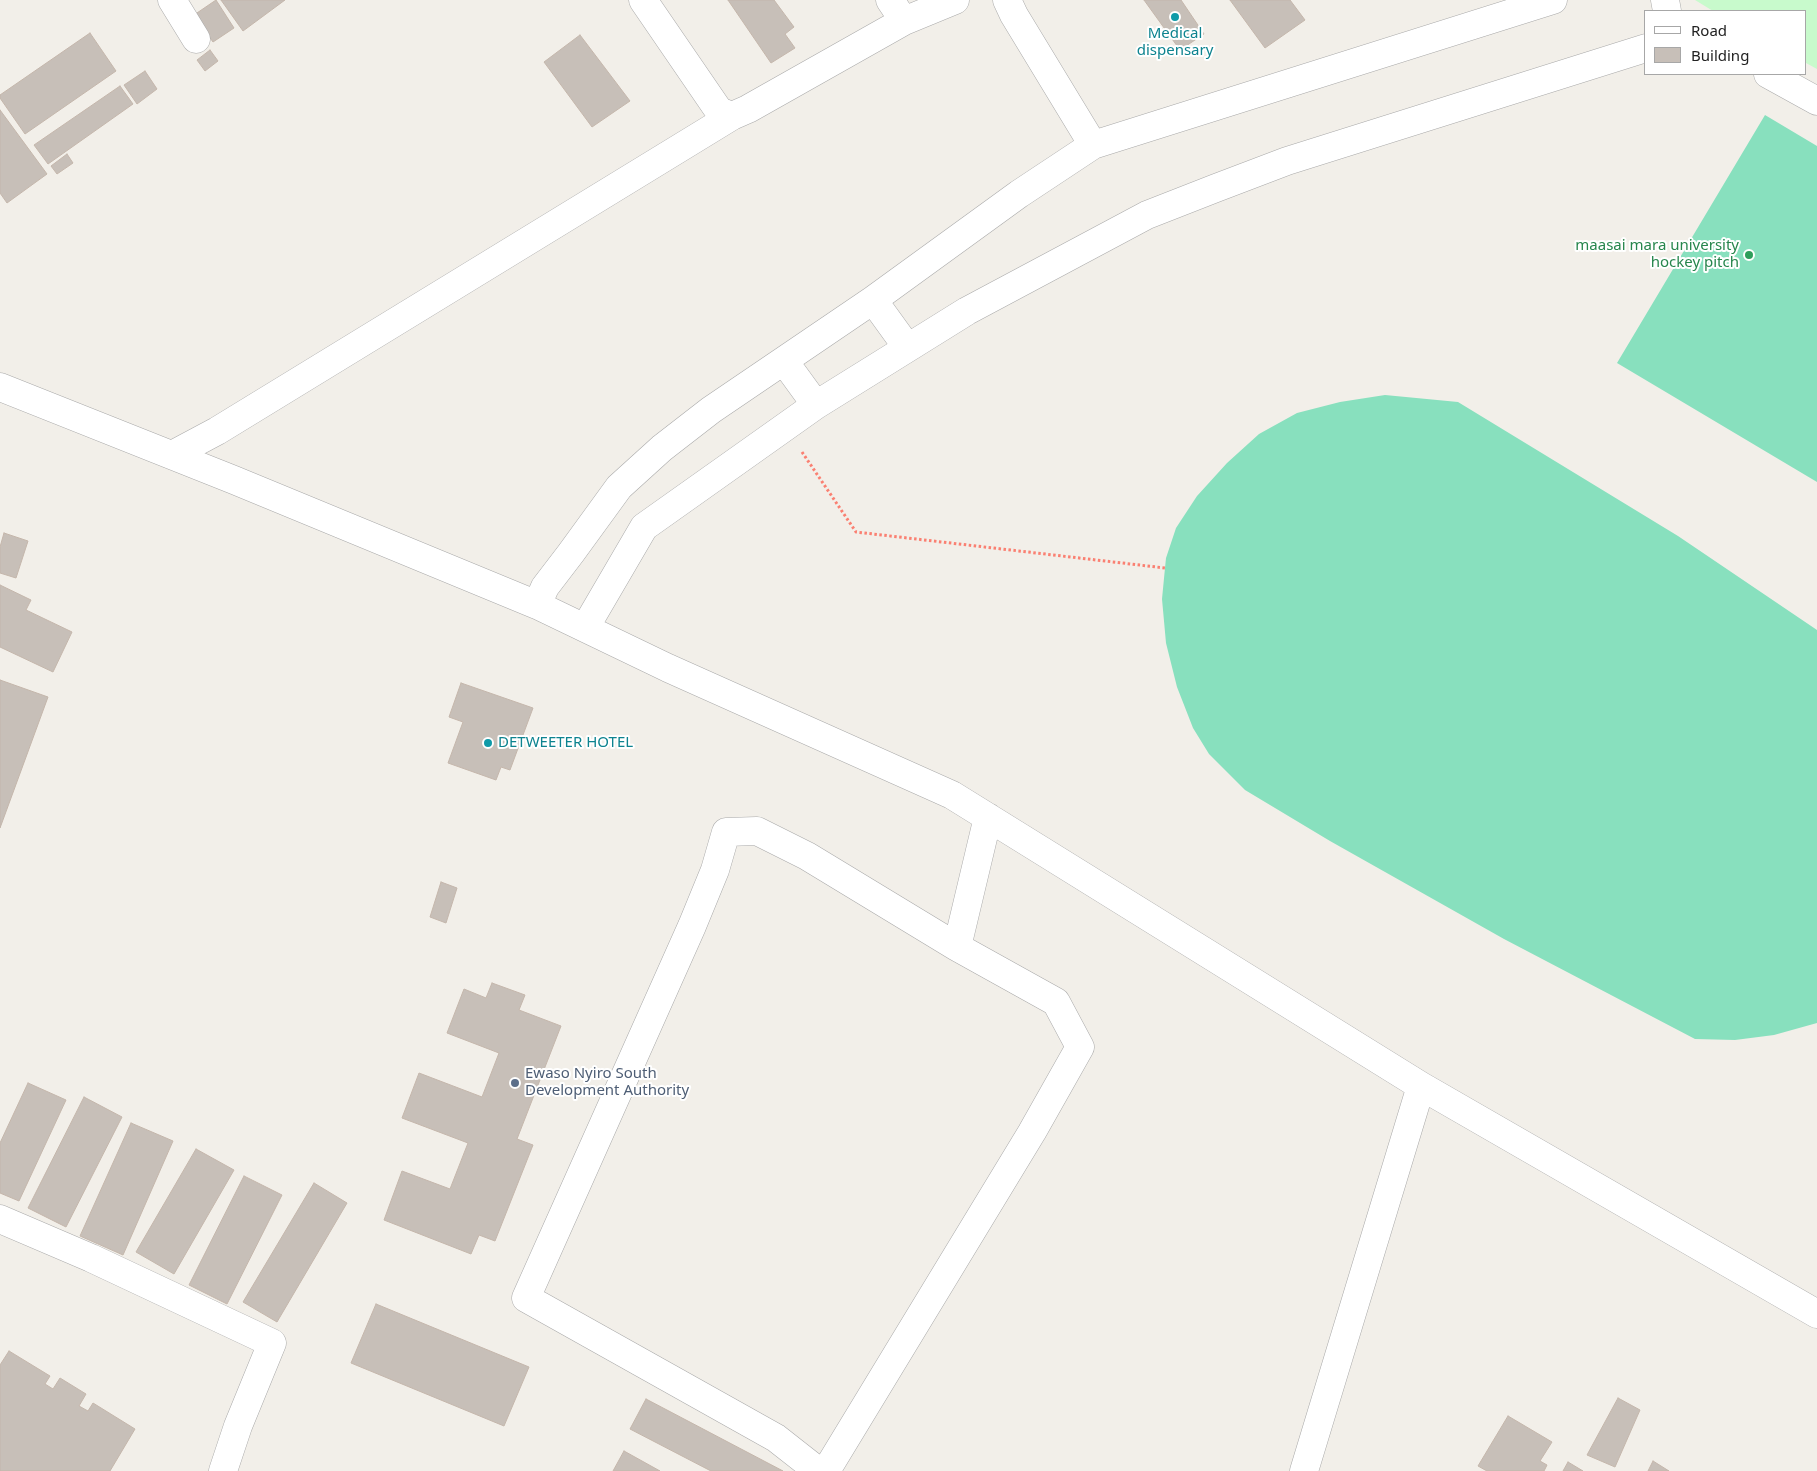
<!DOCTYPE html>
<style>
body{margin:0}
#map{position:relative;width:1817px;height:1471px;overflow:hidden;background:#f2efe9;font-family:"Noto Sans",sans-serif}
canvas{display:block}
.legend{position:absolute;left:1644px;top:10px;width:162px;height:65px;box-sizing:border-box;background:#fff;border:1px solid #a7a7a7;margin:0;padding:6px 9px;list-style:none;font-size:15px;color:#222}
.legend li{display:flex;align-items:center;gap:10px;height:25px}
.legend b{width:25px;border:1px solid #a7a7a7}
</style>
<div id="map">
<canvas width="1817" height="1471"></canvas>
<ul class="legend">
<li><b style="height:6px;background:#fff"></b>Road</li>
<li><b style="height:14px;background:#c7bfb8"></b>Building</li>
</ul>
</div>
<script>
const ctx = document.querySelector('canvas').getContext('2d');
ctx.lineJoin = 'round';
function paint(path, color) { ctx.fillStyle = color; ctx.fill(path, 'evenodd'); }
const toPath = rows => new Path2D(rows.map(r => 'M' + r).join(''));
function strokePath(path, color, width, dash) { ctx.strokeStyle = color; ctx.lineWidth = width; ctx.lineCap = dash ? 'butt' : 'round'; ctx.setLineDash(dash || []); ctx.stroke(path); }
function drawText(font, color, halo, rows, align = 'center') {
  ctx.font = font + ' "Noto Sans",sans-serif'; ctx.lineWidth = 4; ctx.setLineDash([]); ctx.textBaseline = 'middle'; ctx.strokeStyle = halo; ctx.fillStyle = color; for (const [text, x, y, turn = 0] of rows) {
    ctx.save(); ctx.translate(x, y); ctx.rotate((+turn || 0) * Math.PI / 180); ctx.textAlign = isNaN(turn) ? turn : align; if (halo) ctx.strokeText(text, 0, 0); ctx.fillText(text, 0, 0); ctx.restore();
  }
}
const park = toPath([
 [1695,0,1817,0,1817,69,1806,63,1806,11,1713,11]
]);
const pitch = toPath([
 [1765,115,1817,146,1817,482,1617,363],
 [1385,395,1458,402,1678,536,1817,630,1817,1023,1774,1035,1735,1040,1695,1039,1504,939,1330,841,1245,790,1209,754,1193,728,1177,687,1166,643,1162,599,1165,568,1166,558,1176,528,1197,496,1227,463,1259,434,1297,413,1340,402]
]);
const building = toPath([
 [216,0,234,28,213,42,194,15,216,0],
 [221,0,285,0,243,31,221,0],
 [728,0,774,0,794,27,785,34,795,48,771,63,728,0],
 [1144,0,1181,0,1204,34,1180,50,1144,0],
 [1230,0,1290,0,1305,20,1265,48,1230,0],
 [90,33,116,71,25,134,0,98,0,95,90,33],
 [580,35,630,101,592,127,544,62,580,35],
 [210,50,218,61,205,71,197,60,210,50],
 [145,71,157,89,137,104,124,85,145,71],
 [120,86,133,104,48,164,34,145,120,86],
 [0,110,47,174,7,203,0,193,0,110],
 [67,154,73,163,57,174,51,166,67,154],
 [4,533,28,541,16,578,0,573,0,547,4,533],
 [0,585,31,600,26,610,72,632,53,672,0,647,0,585],
 [0,680,48,697,0,828,0,680],
 [461,683,533,708,510,770,501,767,496,780,448,763,463,722,449,717,461,683],
 [441,882,457,888,446,923,430,917,441,882],
 [492,983,525,995,519,1010,561,1026,517,1139,533,1145,495,1241,479,1235,471,1254,384,1220,402,1171,450,1189,468,1143,402,1118,419,1073,482,1097,499,1053,447,1033,464,989,486,998,492,983],
 [28,1083,66,1100,19,1201,0,1193,0,1143,28,1083],
 [84,1097,122,1117,66,1227,28,1208,84,1097],
 [131,1123,173,1141,123,1255,80,1236,131,1123],
 [196,1149,234,1170,174,1274,136,1252,196,1149],
 [244,1176,282,1195,227,1304,189,1285,244,1176],
 [314,1183,347,1203,277,1322,243,1302,314,1183],
 [376,1304,529,1367,504,1426,351,1363,376,1304],
 [9,1351,50,1376,45,1384,53,1389,60,1378,86,1394,79,1406,88,1411,93,1403,135,1429,110,1471,0,1471,0,1365,9,1351],
 [1618,1398,1640,1410,1615,1467,1587,1455,1618,1398],
 [646,1399,783,1471,711,1471,630,1429,646,1399],
 [1508,1416,1552,1442,1540,1461,1547,1465,1544,1471,1487,1471,1478,1466,1508,1416],
 [624,1451,660,1471,613,1471,624,1451],
 [1653,1461,1669,1471,1648,1471,1653,1461],
 [1568,1462,1583,1471,1563,1471,1568,1462]
]);
const path = toPath([
 [802,452,856,532,1165,568]
]);
const minor = toPath([
 [172,0,196,39],
 [643,0,719,111,732,116,748,109,904,21,955,0],
 [890,0,904,21],
 [1007,0,1014,15,1093,145],
 [1665,0,1667,11],
 [1768,74,1817,101],
 [873,300,907,347],
 [784,361,816,405],
 [0,387,234,480,537,605,668,668,952,795,1421,1086,1817,1314],
 [172,455,217,431,732,116],
 [537,605,545,587,571,553,619,487,662,448,711,410,873,300,1019,194,1093,145,1553,0],
 [585,628,644,527,816,405,967,311,1147,215,1216,188,1287,161,1646,48],
 [0,1219,91,1258,272,1343,238,1426,223,1471],
 [818,1471,776,1438,526,1298,692,926,715,870,726,832,757,831,807,856,957,947,988,817],
 [826,1471,1032,1132,1080,1047,1056,1002,957,947],
 [1304,1471,1421,1086]
]);
const markers = [
 [1175,17,5,"#0f9aa8"],
 [1749,255,5,"#2e9e5b"],
 [488,743,5,"#0f9aa8"],
 [515,1083,5,"#5c6f8a"]
];
const cultureNames = [
 ["Medical",1175,34],
 ["dispensary",1175,51],
 ["DETWEETER HOTEL",498,743,"left"]
];
const leisureNames = [
 ["maasai mara university",1739,246],
 ["hockey pitch",1739,263]
];
const serviceNames = [
 ["Ewaso Nyiro South",525,1074],
 ["Development Authority",525,1091]
];
paint(park, '#c8facc');
paint(pitch, '#88e0be');
paint(building, '#c7bfb8');
strokePath(building, '#c4b6ab', 1);
strokePath(minor, '#a9a9a9', 29);
strokePath(path, '#fa8072', 3, [2.5, 2.5]);
strokePath(minor, '#fff', 28);
for (const [x, y, r, color] of markers) { const dot = new Path2D(); dot.arc(x, y, r, 0, 2 * Math.PI); ctx.fillStyle = color; ctx.fill(dot); strokePath(dot, '#fff', 2); }
drawText('15px', '#0d838f', '#fff', cultureNames);
drawText('15px', '#27864d', '#fff', leisureNames, 'right');
drawText('15px', '#4e5e75', '#fff', serviceNames, 'left');
</script>
